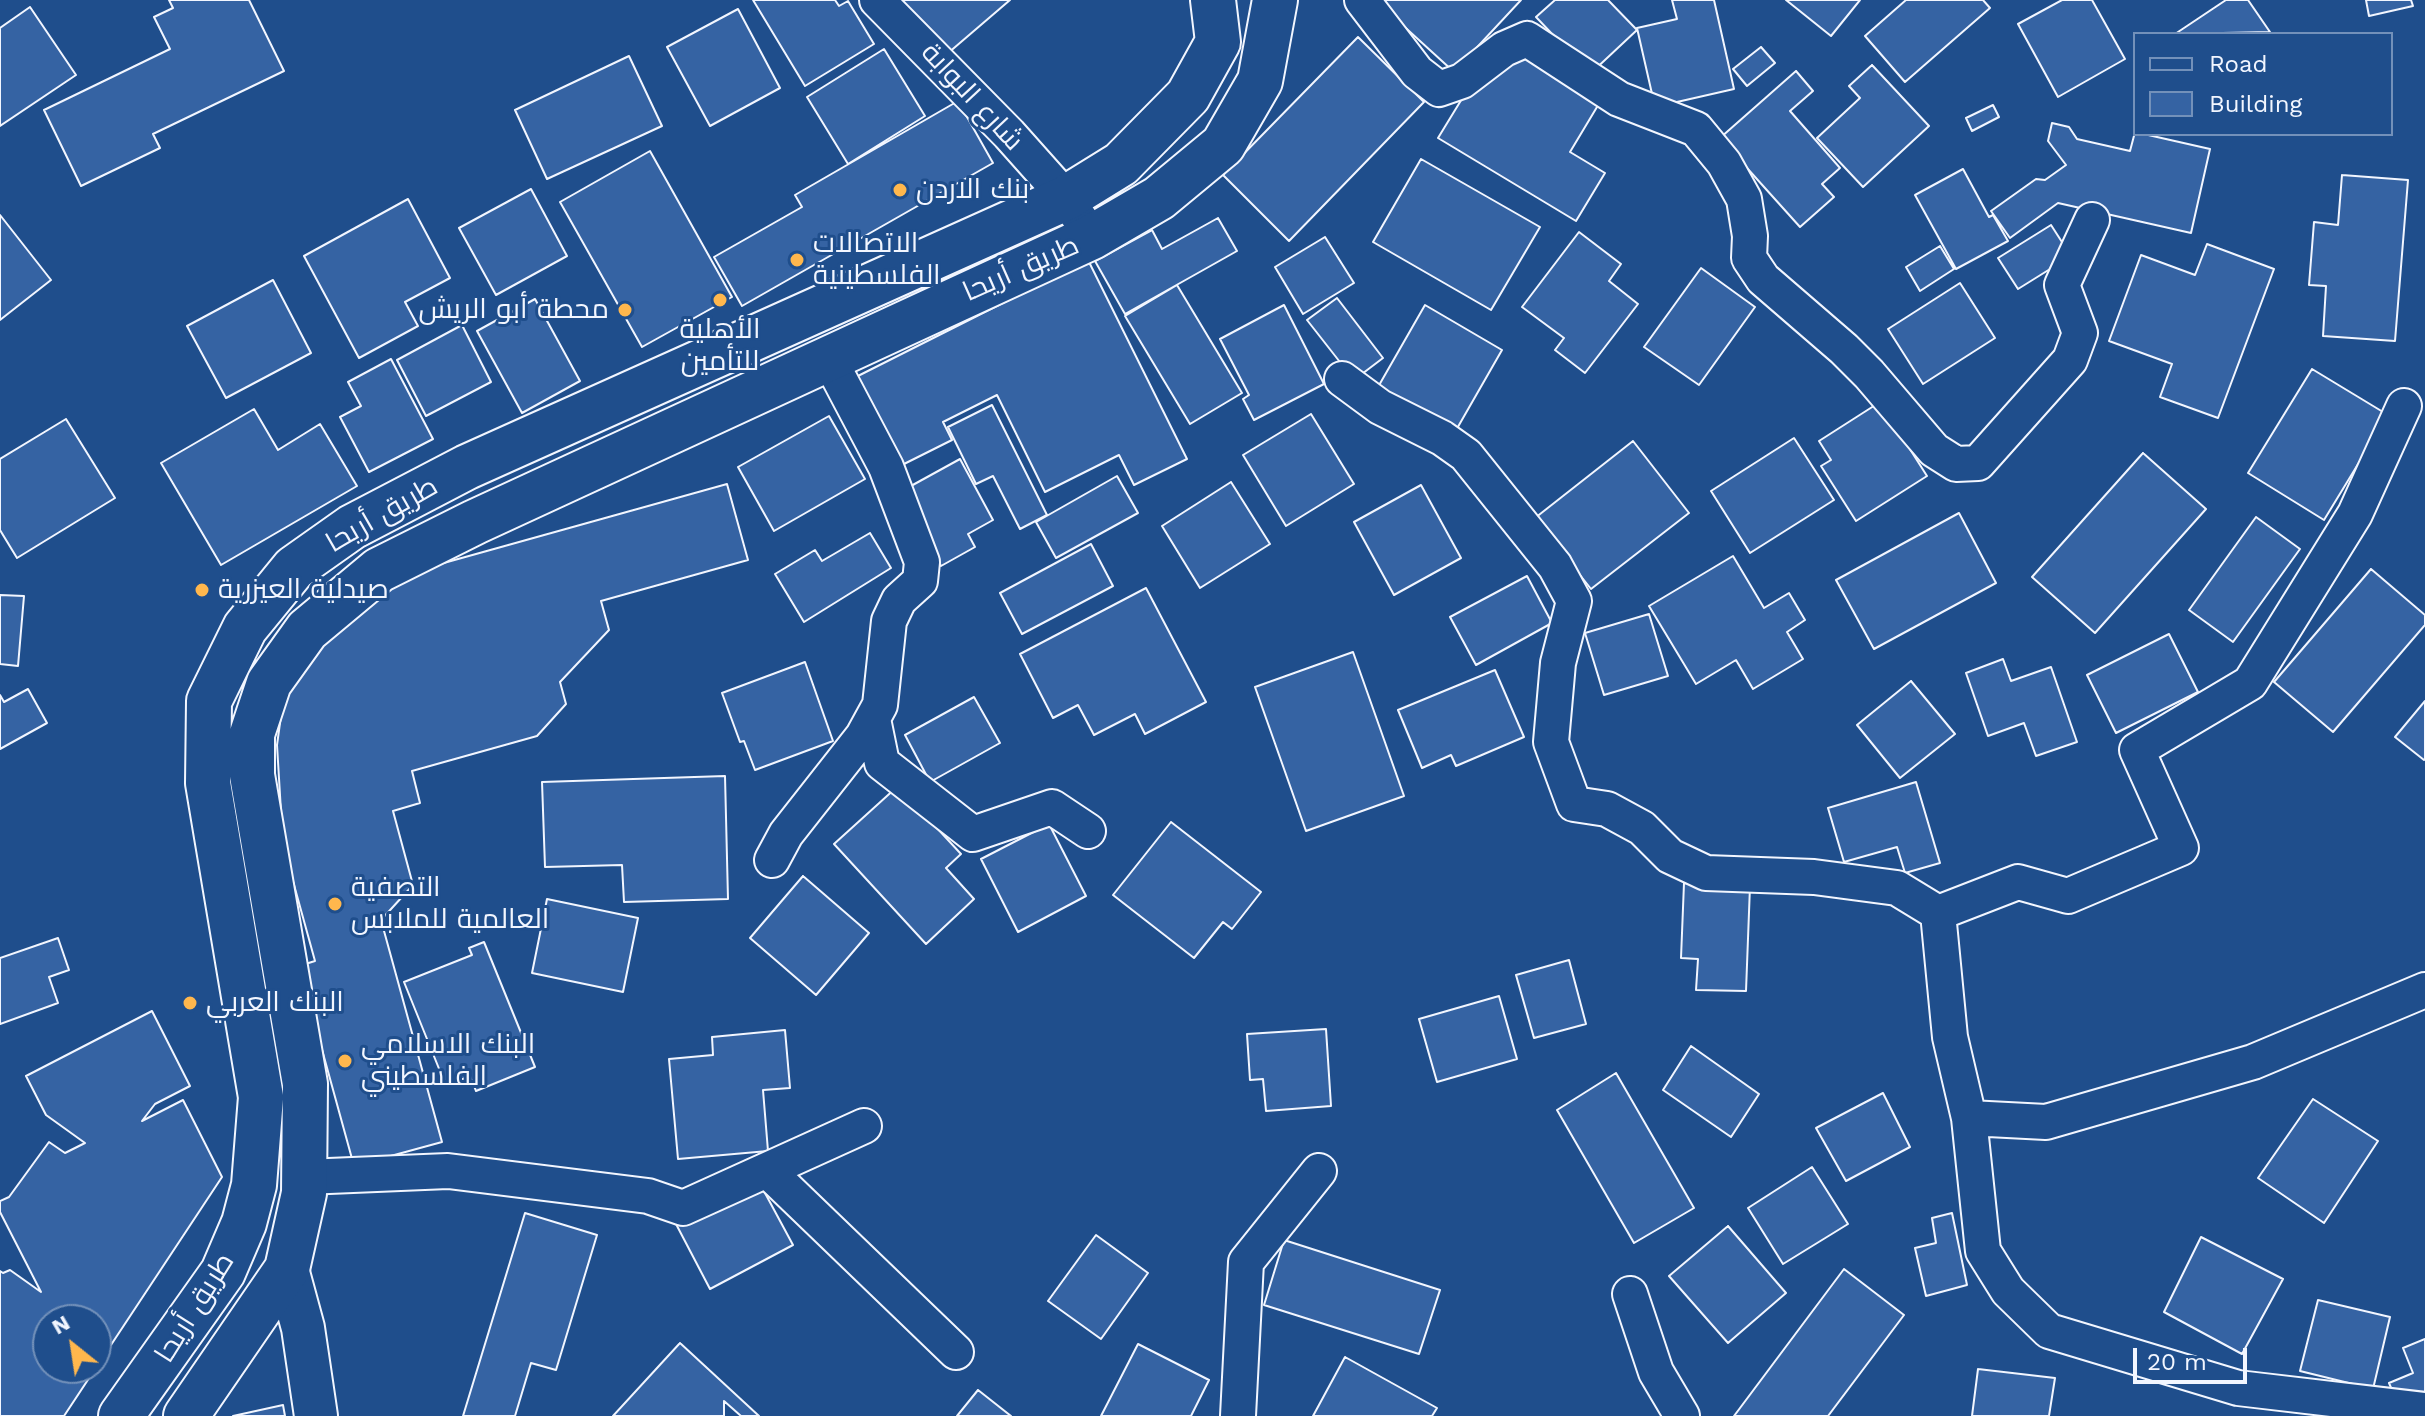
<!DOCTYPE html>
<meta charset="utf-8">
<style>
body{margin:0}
#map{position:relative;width:2425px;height:1416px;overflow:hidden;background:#1f4e8c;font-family:"Work Sans",sans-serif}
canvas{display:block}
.legend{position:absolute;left:2133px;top:32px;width:260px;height:104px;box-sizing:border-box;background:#1f4e8c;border:2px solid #7391ba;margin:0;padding:10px 14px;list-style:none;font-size:24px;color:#f2f6ff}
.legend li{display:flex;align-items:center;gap:16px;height:40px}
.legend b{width:40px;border:2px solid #7391ba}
.north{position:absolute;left:32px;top:1304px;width:80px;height:80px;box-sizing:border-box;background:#1f4e8c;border:2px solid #7391ba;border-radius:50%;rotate:330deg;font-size:22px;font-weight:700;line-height:32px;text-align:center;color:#f2f6ff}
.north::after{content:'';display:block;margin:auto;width:28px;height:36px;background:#ffb74d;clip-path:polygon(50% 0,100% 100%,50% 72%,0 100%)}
.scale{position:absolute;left:2133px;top:1348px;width:114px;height:36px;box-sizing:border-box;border:4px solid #f2f6ff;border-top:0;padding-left:10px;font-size:24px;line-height:28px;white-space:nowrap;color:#f2f6ff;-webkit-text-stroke:6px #1f4e8c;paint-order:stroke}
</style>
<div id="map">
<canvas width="2425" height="1416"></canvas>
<ul class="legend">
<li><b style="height:10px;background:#1f4e8c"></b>Road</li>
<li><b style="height:22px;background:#3563a3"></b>Building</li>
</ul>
<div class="north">N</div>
<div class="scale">20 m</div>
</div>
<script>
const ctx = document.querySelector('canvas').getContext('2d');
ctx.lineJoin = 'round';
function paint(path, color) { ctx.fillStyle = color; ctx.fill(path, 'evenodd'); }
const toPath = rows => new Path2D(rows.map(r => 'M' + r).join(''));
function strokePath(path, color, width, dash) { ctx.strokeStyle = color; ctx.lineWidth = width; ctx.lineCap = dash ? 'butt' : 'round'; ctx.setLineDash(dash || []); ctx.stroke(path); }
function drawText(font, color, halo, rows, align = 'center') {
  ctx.font = font + ' "Work Sans",Cairo,sans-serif'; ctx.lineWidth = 6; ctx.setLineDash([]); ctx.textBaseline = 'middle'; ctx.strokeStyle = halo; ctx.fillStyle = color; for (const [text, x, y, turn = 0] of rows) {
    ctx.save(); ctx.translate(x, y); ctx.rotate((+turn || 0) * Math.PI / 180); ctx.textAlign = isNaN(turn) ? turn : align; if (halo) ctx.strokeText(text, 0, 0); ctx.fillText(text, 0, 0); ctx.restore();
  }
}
const building = toPath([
 [169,0,249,0,284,71,153,134,160,148,81,186,44,110,170,49,154,17,173,8,169,0],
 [753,0,835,0,839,6,848,1,874,44,805,86,753,0],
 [900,0,1010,0,947,54,900,0],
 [1375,0,1521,0,1454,72,1375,0],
 [1555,0,1608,0,1637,30,1590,74,1536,17,1555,0],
 [1672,0,1714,0,1734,89,1655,107,1637,28,1677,19,1672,0],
 [1786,0,1860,0,1831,36,1786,0],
 [1906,0,1983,0,1990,8,1905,82,1865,36,1906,0],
 [2062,0,2092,0,2125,59,2058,97,2018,24,2062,0],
 [2226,0,2248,0,2270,32,2175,34,2226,0],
 [2366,0,2411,0,2413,6,2369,16,2366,0],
 [30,7,76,75,0,126,0,28,30,7],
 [738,9,780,88,710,126,667,47,738,9],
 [1358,37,1424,102,1289,241,1223,175,1358,37],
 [1761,47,1775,63,1747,86,1733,69,1761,47],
 [884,49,925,116,848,164,807,97,884,49],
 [1513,49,1600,102,1570,152,1605,173,1576,221,1438,138,1471,84,1513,49],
 [629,56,662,126,547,179,515,110,629,56],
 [1872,65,1929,126,1863,187,1817,138,1860,98,1849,86,1872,65],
 [1796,71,1813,91,1790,111,1840,168,1822,184,1834,197,1800,227,1720,138,1796,71],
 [958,101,993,163,742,306,714,257,802,207,795,195,958,101],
 [1993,105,1999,117,1972,131,1966,118,1993,105],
 [2052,123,2069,127,2077,139,2130,151,2135,132,2210,149,2191,233,2058,203,2010,238,1991,211,2036,179,2045,180,2066,165,2048,141,2052,123],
 [650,151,732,297,642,347,560,202,650,151],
 [1421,159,1540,227,1491,310,1373,242,1421,159],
 [1963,169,1989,217,1993,215,2008,241,1956,269,1915,195,1963,169],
 [2342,175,2408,180,2395,341,2323,336,2326,286,2309,285,2314,222,2338,225,2342,175],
 [531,189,567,256,496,295,459,228,531,189],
 [408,199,450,278,405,302,418,326,359,358,304,256,408,199],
 [0,215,51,280,0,320,0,215],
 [1218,218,1237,251,1125,314,1095,261,1152,230,1162,249,1218,218],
 [2051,225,2071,256,2018,289,1998,258,2051,225],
 [1579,232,1621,264,1609,281,1638,304,1585,373,1555,350,1564,338,1522,307,1579,232],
 [1325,237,1354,283,1303,314,1275,267,1325,237],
 [2207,244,2274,269,2218,418,2160,397,2172,364,2109,341,2141,255,2195,275,2207,244],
 [1940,246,1954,269,1920,291,1906,267,1940,246],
 [1088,260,1187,459,1134,485,1119,455,1045,492,997,395,943,422,952,440,892,470,848,381,1088,260],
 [1701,268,1755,307,1699,385,1644,347,1701,268],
 [273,280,311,353,226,398,187,326,273,280],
 [1960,283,1995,338,1923,384,1888,329,1960,283],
 [1177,285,1242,393,1190,424,1125,316,1177,285],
 [1337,298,1383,358,1354,380,1307,320,1337,298],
 [535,299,580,381,522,413,477,331,535,299],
 [1284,305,1324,384,1254,420,1243,399,1249,395,1220,339,1284,305],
 [1425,305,1502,350,1455,432,1378,387,1425,305],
 [462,325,491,382,426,416,397,360,462,325],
 [391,359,433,439,369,472,340,417,361,406,348,382,391,359],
 [2312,369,2388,415,2324,520,2248,473,2312,369],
 [1880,402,1927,476,1856,521,1821,466,1831,460,1819,441,1880,402],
 [992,405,1047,515,1020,529,993,476,976,484,948,427,992,405],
 [254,409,278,450,320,424,357,486,221,565,161,463,254,409],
 [1311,414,1354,484,1286,526,1243,455,1311,414],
 [829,416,865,479,774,531,738,467,829,416],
 [66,419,115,498,17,558,0,530,0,459,66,419],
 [1794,438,1834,500,1750,553,1711,491,1794,438],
 [1633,441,1689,513,1591,589,1535,518,1633,441],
 [2143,453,2206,509,2095,633,2032,577,2143,453],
 [960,459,993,520,968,534,975,547,941,566,900,492,960,459],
 [1117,476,1138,513,1056,558,1036,522,1117,476],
 [1231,482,1270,544,1200,588,1162,526,1231,482],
 [727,484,748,560,601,601,609,630,560,682,566,704,537,736,412,771,420,803,393,811,413,885,381,920,442,1142,354,1166,299,966,315,961,283,845,277,745,283,701,307,653,372,583,727,484],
 [1421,485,1461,558,1394,595,1354,522,1421,485],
 [1959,513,1996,583,1874,649,1836,580,1959,513],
 [2256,517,2300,549,2233,642,2189,610,2256,517],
 [870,533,891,568,804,622,775,574,815,550,822,561,870,533],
 [1091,544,1113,586,1022,634,1000,593,1091,544],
 [1733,556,1764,608,1789,593,1805,620,1787,632,1803,659,1753,689,1736,660,1696,684,1649,606,1733,556],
 [2371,569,2425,615,2425,625,2333,732,2274,682,2371,569],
 [1527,576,1552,623,1476,665,1450,617,1527,576],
 [1146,588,1206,702,1145,734,1135,714,1094,735,1078,705,1053,718,1020,654,1146,588],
 [0,595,24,596,18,666,0,664,0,595],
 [1649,614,1668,676,1604,695,1585,633,1649,614],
 [2169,634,2198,692,2116,733,2087,675,2169,634],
 [1353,652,1404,796,1306,831,1255,687,1353,652],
 [2003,659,2011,681,2051,667,2077,742,2036,756,2024,723,1988,736,1966,673,2003,659],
 [805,662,833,741,755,770,744,741,740,742,722,693,805,662],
 [1495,670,1524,737,1456,766,1451,755,1422,768,1398,710,1495,670],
 [1911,681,1955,734,1900,778,1857,725,1911,681],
 [28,689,47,723,0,749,0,695,4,702,28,689],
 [974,697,1000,743,930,782,905,735,974,697],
 [2425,701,2425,759,2424,760,2395,737,2425,701],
 [725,776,728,899,624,902,622,865,545,867,542,782,725,776],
 [1916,782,1940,863,1905,873,1897,847,1844,862,1828,808,1916,782],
 [898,786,961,854,946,868,974,899,926,944,834,844,898,786],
 [1171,822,1261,892,1232,929,1223,922,1194,958,1113,895,1171,822],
 [1049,824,1086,896,1018,932,981,859,1049,824],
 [803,876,869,933,816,995,750,938,803,876],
 [1684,883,1750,886,1746,991,1696,990,1698,959,1681,958,1684,883],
 [547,899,638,918,623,992,532,973,547,899],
 [58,938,69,970,49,977,58,1003,0,1024,0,958,58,938],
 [484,942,535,1067,476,1091,470,1076,446,1086,404,982,472,955,469,948,484,942],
 [1569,960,1586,1024,1534,1038,1516,975,1569,960],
 [1499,996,1517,1059,1437,1082,1419,1019,1499,996],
 [152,1011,190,1086,155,1104,142,1121,183,1100,222,1177,64,1416,0,1416,0,1271,3,1273,10,1270,41,1292,0,1212,0,1201,9,1197,49,1142,65,1153,85,1143,46,1115,26,1076,152,1011],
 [48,1320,96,1320,96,1368,48,1368,48,1320],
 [1326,1029,1331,1106,1266,1111,1263,1079,1250,1080,1247,1034,1326,1029],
 [785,1030,790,1088,763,1090,768,1151,678,1159,669,1059,713,1055,712,1037,785,1030],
 [1691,1046,1759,1094,1731,1137,1663,1090,1691,1046],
 [1616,1073,1694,1208,1634,1243,1557,1110,1616,1073],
 [1883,1093,1910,1147,1846,1181,1816,1128,1883,1093],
 [2313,1099,2378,1141,2324,1223,2258,1178,2313,1099],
 [1812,1167,1848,1224,1783,1264,1748,1208,1812,1167],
 [758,1180,793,1245,710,1289,676,1224,758,1180],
 [525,1213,597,1235,556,1370,531,1363,515,1416,463,1416,525,1213],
 [1952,1213,1967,1285,1926,1296,1915,1248,1936,1243,1932,1218,1952,1213],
 [1728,1226,1786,1293,1728,1343,1669,1276,1728,1226],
 [1096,1235,1148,1273,1101,1339,1048,1301,1096,1235],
 [2201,1237,2283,1279,2242,1354,2164,1312,2201,1237],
 [1284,1240,1440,1290,1419,1354,1264,1305,1284,1240],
 [1844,1269,1904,1315,1828,1416,1734,1416,1844,1269],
 [2318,1300,2390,1317,2373,1389,2300,1371,2318,1300],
 [2425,1339,2425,1414,2403,1416,2389,1383,2413,1373,2403,1348,2425,1339],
 [680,1343,759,1416,741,1416,724,1401,724,1416,613,1416,680,1343],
 [1138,1344,1209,1380,1191,1416,1101,1416,1138,1344],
 [1345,1357,1437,1408,1432,1416,1313,1416,1345,1357],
 [1978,1369,2055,1378,2049,1416,1972,1416,1978,1369],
 [978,1390,1011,1416,957,1416,978,1390],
 [283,1405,285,1416,233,1416,283,1405]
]);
const minor = toPath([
 [877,0,1009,134,1066,198,1092,237],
 [1362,0,1417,72,1439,89,1462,81,1504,49,1527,39,1619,99,1696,129,1724,163,1744,199,1750,236,1749,258,1763,279,1844,349,1869,374,1934,450,1956,464,1978,463,2070,360,2080,333,2062,285,2092,220],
 [1342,379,1380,407,1442,438,1466,455,1555,566,1574,601,1558,663,1551,742,1574,804,1607,809,1642,828,1670,856,1706,873,1814,877,1897,888,1938,913,1950,1037,1969,1118,1983,1251,2008,1291,2049,1331,2238,1388,2425,1410],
 [873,719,882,763,973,834,1052,807,1088,831],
 [772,860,786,834,863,736,880,705,889,621,899,600,920,581,922,562,886,467,828,357],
 [1938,913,2018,882,2068,896,2181,848,2137,750,2250,683,2355,514,2404,406],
 [1969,1118,2046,1122,2253,1062,2425,990],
 [767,1170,956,1352],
 [305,1177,448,1171,648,1196,683,1208,864,1126],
 [1630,1294,1656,1372,1682,1416],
 [1238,1416,1246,1262,1319,1171]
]);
const tertiary = toPath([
 [287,1269,303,1328,316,1416]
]);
const secondary = toPath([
 [121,1416,223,1272,244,1223,254,1185,261,1097,208,783,209,701,245,628,294,568,352,527,467,467,1066,198,1121,164,1188,96,1218,42,1213,0],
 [186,1416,287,1269,304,1193,305,1084,252,775,252,734,269,683,307,630,379,570,475,522,1092,237,1159,198,1223,145,1260,81,1275,0]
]);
const markers = [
 [900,190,8,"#ffb74d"],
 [797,260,8,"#ffb74d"],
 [720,300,8,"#ffb74d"],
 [625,310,8,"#ffb74d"],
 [202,590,8,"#ffb74d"],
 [335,904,8,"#ffb74d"],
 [190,1003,8,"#ffb74d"],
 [345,1061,8,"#ffb74d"]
];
const streetNames = [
 ["شارع البوابة",972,97,47],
 ["طريق أريحا",1021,269,-24],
 ["طريق أريحا",382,515,-30],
 ["طريق أريحا",195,1308,-58]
];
const poiNames = [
 ["بنك الاردن",916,190],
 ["الاتصالات",813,244],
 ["الفلسطينية",813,276],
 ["محطة أبو الريش",609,310,"right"],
 ["الأهلية",720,330,"center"],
 ["للتأمين",720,362,"center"],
 ["صيدلية العيزرية",218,590],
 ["التصفية",351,888],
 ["العالمية للملابس",351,920],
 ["البنك العربي",206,1003],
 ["البنك الاسلامي",361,1045],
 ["الفلسطيني",361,1077]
];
paint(building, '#3563a3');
strokePath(building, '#f2f6ff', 2);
strokePath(minor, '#f2f6ff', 38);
strokePath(tertiary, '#f2f6ff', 46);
strokePath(secondary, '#f2f6ff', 48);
strokePath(minor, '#1f4e8c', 34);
strokePath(tertiary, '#1f4e8c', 42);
strokePath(secondary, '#1f4e8c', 44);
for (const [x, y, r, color] of markers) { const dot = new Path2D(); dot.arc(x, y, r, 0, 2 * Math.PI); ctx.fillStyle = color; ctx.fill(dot); strokePath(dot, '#1f4e8c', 3); }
drawText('28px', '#f2f6ff', '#1f4e8c', streetNames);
drawText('28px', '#f2f6ff', '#1f4e8c', poiNames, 'left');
</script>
